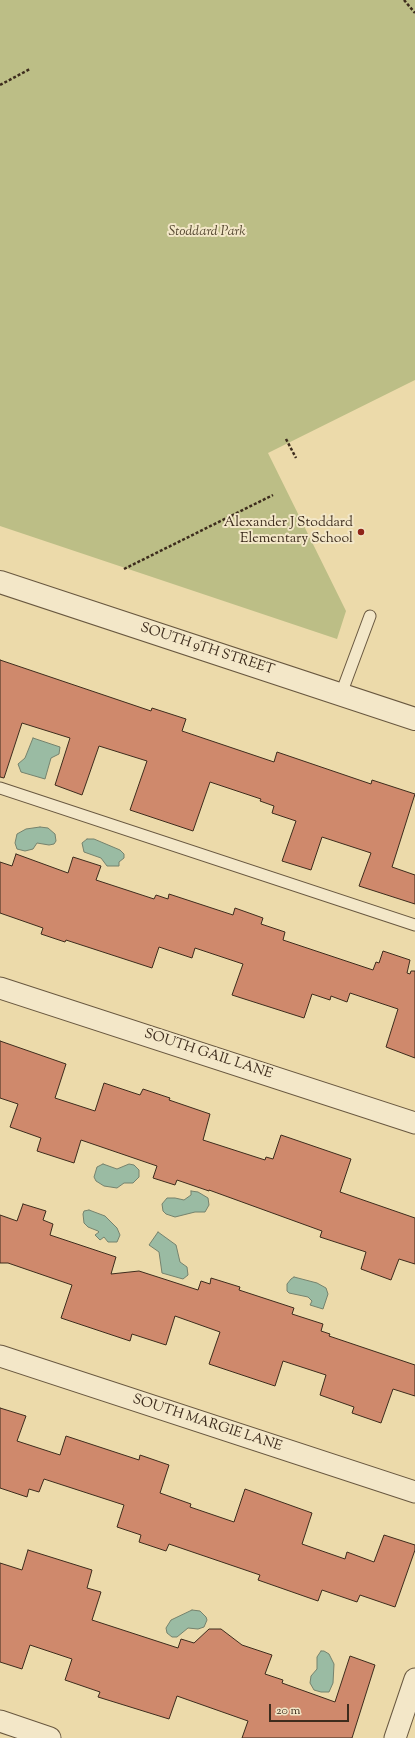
<!DOCTYPE html>
<style>
body{margin:0}
#map{position:relative;width:415px;height:1738px;overflow:hidden;background:#ecdaaa;font-family:"Sorts Mill Goudy",serif}
canvas{display:block}
.scale{position:absolute;left:269px;top:1704px;width:80px;height:18px;box-sizing:border-box;border:2px solid #3d2c1d;border-top:0;padding-left:5px;font-size:12px;line-height:14px;white-space:nowrap;color:#3d2c1d;-webkit-text-stroke:3px #f3e7c8;paint-order:stroke}
</style>
<div id="map">
<canvas width="415" height="1738"></canvas>
<div class="scale">20 m</div>
</div>
<script>
const ctx = document.querySelector('canvas').getContext('2d');
ctx.lineJoin = 'round';
function paint(path, color) { ctx.fillStyle = color; ctx.fill(path, 'evenodd'); }
const toPath = rows => new Path2D(rows.map(r => 'M' + r).join(''));
function strokePath(path, color, width, dash) { ctx.strokeStyle = color; ctx.lineWidth = width; ctx.lineCap = dash ? 'butt' : 'round'; ctx.setLineDash(dash || []); ctx.stroke(path); }
function drawText(font, color, halo, rows, align = 'center') {
  ctx.font = font + ' "Sorts Mill Goudy",serif'; ctx.lineWidth = 4; ctx.setLineDash([]); ctx.textBaseline = 'middle'; ctx.strokeStyle = halo; ctx.fillStyle = color; for (const [text, x, y, turn = 0] of rows) {
    ctx.save(); ctx.translate(x, y); ctx.rotate((+turn || 0) * Math.PI / 180); ctx.textAlign = isNaN(turn) ? turn : align; if (halo) ctx.strokeText(text, 0, 0); ctx.fillText(text, 0, 0); ctx.restore();
  }
}
const green = toPath([
 [0,0,415,0,415,380,268,453,346,611,337,639,0,526]
]);
const water = toPath([
 [33,738,60,747,59,754,51,758,45,779,21,772,18,764,25,758,33,738],
 [40,827,48,828,55,834,56,841,54,844,49,845,37,843,33,849,25,851,17,849,15,843,17,834,26,829,40,827],
 [87,839,94,839,120,850,124,854,124,858,119,862,119,866,107,866,101,858,84,852,82,843,87,839],
 [103,1164,117,1169,129,1164,134,1165,139,1170,139,1177,133,1183,124,1183,117,1188,104,1186,96,1181,94,1177,97,1167,103,1164],
 [191,1191,198,1192,208,1198,209,1205,205,1212,195,1212,175,1217,166,1214,163,1211,162,1204,167,1198,175,1198,184,1200,191,1195,191,1191],
 [89,1210,105,1216,117,1228,120,1235,117,1242,108,1242,104,1237,100,1240,95,1235,99,1232,98,1231,88,1227,84,1223,83,1214,84,1211,89,1210],
 [158,1232,176,1245,180,1262,187,1267,188,1275,183,1279,162,1273,159,1252,149,1245,158,1232],
 [294,1277,317,1283,326,1288,328,1294,323,1309,310,1305,312,1301,308,1297,289,1293,287,1291,287,1284,291,1279,294,1277],
 [192,1610,200,1611,206,1617,207,1620,204,1627,198,1629,188,1628,177,1637,172,1637,167,1633,166,1628,171,1620,192,1610],
 [321,1651,324,1651,329,1654,334,1664,333,1683,329,1692,321,1692,314,1690,310,1683,311,1676,317,1669,317,1657,321,1651]
]);
const building = toPath([
 [0,660,151,711,152,708,186,719,182,731,274,762,277,752,371,784,372,780,415,794,392,867,415,875,415,904,359,886,371,853,322,837,311,870,282,861,296,821,272,813,274,806,260,801,261,799,210,782,193,831,130,810,147,761,99,746,82,795,55,785,70,738,22,723,4,778,0,777,0,660],
 [16,854,68,873,73,857,101,866,96,880,154,899,156,895,168,899,169,894,233,915,235,908,263,918,261,924,285,932,283,940,373,970,376,962,379,963,383,951,410,960,407,973,410,974,411,971,415,971,415,1058,386,1047,398,1009,350,993,347,1002,331,996,330,1000,312,994,304,1018,232,995,243,964,195,948,192,958,159,947,152,968,66,940,65,942,41,934,43,928,0,913,0,862,12,866,16,854],
 [0,1041,66,1064,55,1098,95,1111,104,1083,140,1095,143,1089,170,1098,169,1100,210,1114,203,1140,265,1160,266,1157,273,1159,281,1135,351,1159,340,1192,415,1218,415,1264,399,1259,391,1280,361,1269,366,1252,320,1237,322,1231,209,1190,209,1191,177,1180,175,1185,153,1178,157,1166,81,1140,74,1163,37,1151,41,1138,10,1127,18,1104,0,1098,0,1041],
 [23,1204,46,1211,43,1220,53,1224,50,1235,116,1257,111,1274,139,1271,198,1290,201,1281,210,1284,211,1278,240,1287,239,1290,294,1308,292,1314,323,1324,321,1331,330,1334,329,1336,415,1365,415,1396,393,1389,381,1423,352,1413,354,1407,320,1395,326,1375,283,1361,275,1386,209,1364,220,1332,175,1316,166,1345,132,1334,130,1341,61,1318,72,1285,8,1263,0,1263,0,1215,17,1221,23,1204],
 [0,1408,26,1416,17,1441,60,1455,66,1436,139,1460,140,1455,169,1465,160,1493,191,1504,190,1507,234,1522,245,1489,312,1513,302,1544,345,1559,347,1552,374,1562,384,1535,415,1545,415,1550,395,1607,360,1595,357,1602,322,1590,318,1601,258,1580,260,1575,169,1544,166,1551,139,1542,141,1535,117,1527,124,1505,44,1479,39,1492,29,1489,27,1497,0,1488,0,1408],
 [28,1550,92,1570,87,1588,101,1592,92,1620,178,1648,181,1639,194,1643,209,1629,221,1629,242,1645,272,1655,265,1674,283,1680,282,1683,335,1702,350,1656,375,1665,352,1738,242,1738,248,1721,177,1696,169,1719,98,1697,100,1692,65,1680,72,1659,30,1645,22,1669,0,1662,0,1563,22,1570,28,1550]
]);
const path = toPath([
 [404,0,415,13],
 [0,85,30,69],
 [286,439,296,458],
 [124,569,273,495]
]);
const service = toPath([
 [341,694,370,616],
 [0,788,415,925]
]);
const minor = toPath([
 [0,988,415,1123],
 [0,1356,415,1492],
 [0,1721,50,1738],
 [395,1738,415,1679]
]);
const tertiary = toPath([
 [0,582,415,719]
]);
const markers = [
 [361,532,4,"#8f2418"]
];
const parkNames = [
 ["Stoddard Park",207,233]
];
const poiNames = [
 ["Alexander J Stoddard",353,524],
 ["Elementary School",353,540]
];
const streetNames = [
 ["SOUTH 9TH STREET",207,650,18],
 ["SOUTH GAIL LANE",208,1055,18],
 ["SOUTH MARGIE LANE",207,1424,18]
];
paint(green, '#bcbe86');
paint(water, '#9abba3');
strokePath(water, '#75826d', 1);
paint(building, '#cf896c');
strokePath(building, '#3d2c1d', 1);
strokePath(service, '#695840', 13);
strokePath(minor, '#695840', 23);
strokePath(tertiary, '#695840', 24);
strokePath(path, '#3d2c1d', 2.5, [3, 2]);
strokePath(service, '#f3e7c8', 11);
strokePath(minor, '#f3e7c8', 21);
strokePath(tertiary, '#f3e7c8', 22);
for (const [x, y, r, color] of markers) { const dot = new Path2D(); dot.arc(x, y, r, 0, 2 * Math.PI); ctx.fillStyle = color; ctx.fill(dot); strokePath(dot, '#f3e7c8', 1.5); }
drawText('italic 14px', '#564932', '#f3e7c8', parkNames);
drawText('14px', '#3d2c1d', '#f3e7c8', poiNames, 'right');
drawText('14px', '#3d2c1d', '#f3e7c8', streetNames);
</script>
